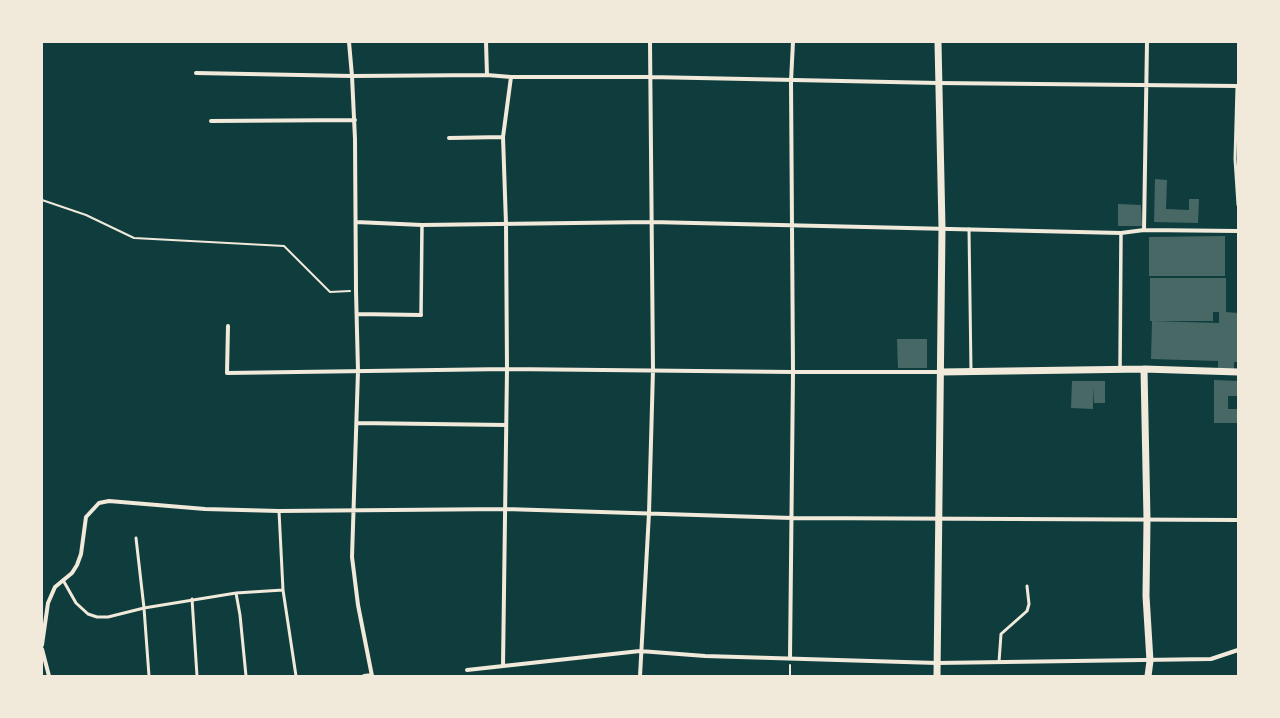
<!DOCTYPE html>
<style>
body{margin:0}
#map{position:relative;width:1280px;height:718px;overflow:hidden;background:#0f3d3e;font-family:Literata,serif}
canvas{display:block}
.frame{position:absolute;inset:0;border:43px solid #f1e9da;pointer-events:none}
</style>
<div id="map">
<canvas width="1280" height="718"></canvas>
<div class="frame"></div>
</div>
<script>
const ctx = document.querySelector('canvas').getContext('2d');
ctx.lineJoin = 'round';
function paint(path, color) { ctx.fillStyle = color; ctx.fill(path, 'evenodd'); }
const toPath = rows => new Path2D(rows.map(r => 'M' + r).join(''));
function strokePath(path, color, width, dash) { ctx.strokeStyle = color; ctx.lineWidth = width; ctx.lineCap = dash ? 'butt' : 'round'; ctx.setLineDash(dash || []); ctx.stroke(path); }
const building = toPath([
 [1155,179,1167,180,1166,209,1189,210,1189,199,1199,199,1198,223,1154,222],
 [1118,204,1141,205,1142,226,1118,226],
 [1225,236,1225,276,1149,276,1149,237],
 [1150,278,1226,278,1226,312,1238,313,1238,362,1234,362,1234,371,1218,371,1218,361,1151,359,1152,321,1219,323,1219,312,1213,312,1213,321,1150,321],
 [897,339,927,339,927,368,898,368],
 [1214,380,1238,381,1238,396,1228,396,1228,409,1238,409,1238,423,1214,423],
 [1072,381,1105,381,1105,403,1094,403,1093,387,1093,409,1071,408]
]);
const path = toPath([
 [42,200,86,215,134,238,284,246,330,292,350,291],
 [790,665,790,676]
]);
const service = toPath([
 [1237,86,1235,159,1238,205],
 [969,229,971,371],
 [279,511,283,590,296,676],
 [136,538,144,608,149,676],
 [63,580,76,603,88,614,97,617,108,617,144,608,236,593,283,590],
 [236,593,240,615,246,676],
 [192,599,197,676],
 [999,662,1001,634,1027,611,1029,604,1027,586]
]);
const pedestrian = toPath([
 [421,315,422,225],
 [1120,370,1121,233]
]);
const minor = toPath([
 [349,42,352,76,355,139,356,291,358,371,352,557,358,605,372,676],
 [486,42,487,75],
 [196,73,352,76,487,75,511,77,650,77,938,83,1238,86],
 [211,121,355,120],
 [449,138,503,137],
 [356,222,422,225,651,222,1121,233,1144,230,1238,231],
 [1144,230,1147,42],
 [357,314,421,315],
 [228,326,227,373,507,369,793,372,941,372],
 [357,423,506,425],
 [42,645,48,603,55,587,72,573,77,565,81,554,86,517,99,503,109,501,205,509,279,511,505,509,792,518,1238,520],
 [42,649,49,676],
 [790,658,793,372,791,81,793,42],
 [503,666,507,369,506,224,503,137,511,77],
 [467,670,640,651,705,656,937,663,1211,659,1238,650],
 [364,676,372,675],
 [640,676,649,513,653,370,650,42]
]);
const tertiary = toPath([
 [1144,369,1147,520,1146,596,1150,661,1148,676],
 [941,372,1144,369,1238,372],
 [937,676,942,228,938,42]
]);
paint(building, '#486865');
strokePath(path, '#f1e9da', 2);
strokePath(service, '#f1e9da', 3);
strokePath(pedestrian, '#f1e9da', 3.5);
strokePath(minor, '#f1e9da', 4);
strokePath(tertiary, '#f1e9da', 7);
</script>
